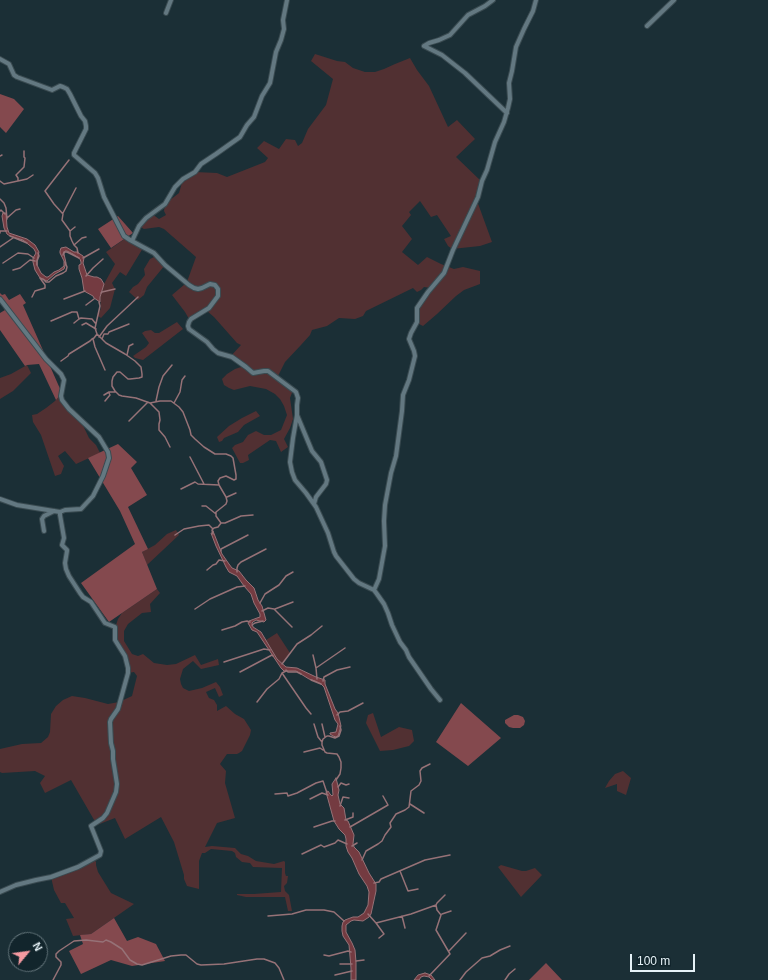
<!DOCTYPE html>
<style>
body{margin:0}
#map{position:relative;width:768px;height:980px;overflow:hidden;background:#1b2f36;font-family:Helvetica,sans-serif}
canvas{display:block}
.north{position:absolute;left:8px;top:932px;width:40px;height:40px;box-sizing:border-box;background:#12252c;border:1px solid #66777d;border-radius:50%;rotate:61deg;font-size:11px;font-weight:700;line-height:16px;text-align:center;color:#e5f1f6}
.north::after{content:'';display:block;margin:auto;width:14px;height:18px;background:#f49aa1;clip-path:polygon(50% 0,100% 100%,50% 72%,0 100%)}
.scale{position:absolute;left:630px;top:954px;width:65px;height:18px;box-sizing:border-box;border:2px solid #e5f1f6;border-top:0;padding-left:5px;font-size:12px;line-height:14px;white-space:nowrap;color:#e5f1f6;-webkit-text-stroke:3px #12252c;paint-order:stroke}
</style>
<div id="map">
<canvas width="768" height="980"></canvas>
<div class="north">N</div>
<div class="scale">100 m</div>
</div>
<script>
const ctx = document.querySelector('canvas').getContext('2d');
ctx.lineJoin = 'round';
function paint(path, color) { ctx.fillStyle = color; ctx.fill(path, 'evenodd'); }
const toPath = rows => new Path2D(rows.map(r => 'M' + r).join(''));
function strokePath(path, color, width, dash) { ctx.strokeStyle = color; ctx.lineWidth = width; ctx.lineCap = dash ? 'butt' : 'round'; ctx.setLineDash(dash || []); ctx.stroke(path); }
const green = toPath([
 [315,54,337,61,345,62,353,68,365,72,375,72,384,69,395,64,410,58,417,70,429,86,448,127,457,120,475,139,456,157,481,181,479,186,476,198,492,242,480,246,452,249,448,246,444,239,451,236,437,215,431,217,420,201,409,212,411,215,402,226,412,239,402,252,418,265,427,257,441,264,454,269,463,267,480,271,480,284,464,290,456,296,437,314,423,326,415,322,415,314,431,288,424,287,421,290,417,292,413,288,366,311,363,316,355,319,339,318,327,326,312,330,310,335,301,345,285,362,277,378,293,390,290,398,293,419,290,428,284,439,288,447,281,452,276,441,270,440,248,455,249,460,243,463,240,463,232,448,235,445,243,442,248,435,256,431,264,435,271,435,281,430,287,415,284,406,280,399,275,394,266,389,250,386,234,390,229,388,224,385,222,379,227,374,235,369,244,366,230,357,241,345,237,343,214,317,207,311,193,321,189,319,185,312,172,295,185,284,188,279,196,257,164,229,159,227,144,229,139,226,152,214,159,219,166,215,164,211,165,204,179,193,183,179,195,172,217,173,227,177,265,162,268,158,257,148,264,141,279,149,286,139,295,140,298,146,302,143,308,129,326,105,333,79,311,61],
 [126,238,143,248,126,276,120,272,112,283,115,289,110,308,101,318,98,316,101,308,100,297,104,284,115,264,106,252],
 [156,256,165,265,147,287,144,295,138,300,129,292,133,287,138,284,145,275,144,269,150,259],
 [177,322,183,329,143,360,135,358,133,356,146,347,149,343,142,333,145,331,151,330,155,333,159,333],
 [27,365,31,373,13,391,0,399,0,378,11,374],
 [60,395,80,419,89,438,96,445,100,453,76,464,65,451,58,456,64,466,61,474,55,476,41,435,33,422,32,415,37,414,46,408,55,401],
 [256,411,260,416,244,425,238,432,224,438,222,441,219,442,217,437,229,426,242,418],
 [176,530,179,535,147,565,142,552,155,545,167,534],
 [157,589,160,593,150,604,151,612,142,613,128,624,124,631,124,641,132,654,138,656,143,654,154,663,167,665,176,664,195,655,201,665,218,659,219,665,201,669,193,661,183,669,180,679,181,684,183,688,189,691,202,688,216,682,220,687,223,695,219,697,215,688,206,692,209,698,214,700,217,705,217,711,226,706,235,714,244,719,251,730,250,735,242,751,239,753,237,754,227,754,220,764,226,771,225,783,235,818,217,823,205,847,212,846,235,848,241,854,248,856,256,861,274,864,284,861,285,862,285,873,286,876,288,876,287,883,284,886,285,891,289,895,292,911,288,911,285,897,246,897,237,895,237,894,254,894,281,892,282,868,253,867,250,863,242,862,236,857,235,853,232,851,211,849,205,853,202,853,199,861,199,889,187,886,184,879,184,875,174,842,161,817,125,839,115,818,97,825,71,780,45,793,40,783,45,776,35,771,2,773,0,772,0,749,22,744,41,743,48,737,50,732,51,714,56,706,63,700,72,696,85,698,108,704,119,702,132,696,137,676,134,672,128,673,124,658,115,642,114,631,118,619,122,613],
 [277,633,290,653,282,663,277,659,266,640],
 [373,713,381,737,399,727,412,730,414,741,409,746,393,750,380,751,366,723,368,715],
 [623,771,631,778,626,795,617,791,617,784,605,788,609,781,615,774],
 [94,859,96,862,96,865,98,872,111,893,134,904,91,934,73,936,66,919,74,918,65,903,61,903,54,890,51,877],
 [501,865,522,871,526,871,535,868,542,875,521,897,498,867]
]);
const forest = toPath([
 [0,94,14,99,24,109,6,133,0,127],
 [118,216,133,233,111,248,98,229],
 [0,293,2,295,5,294,9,300,20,294,26,303,23,305,61,391,60,395,56,400,39,364,27,365,25,366,0,330,0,313,5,310,0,302],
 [118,444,137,462,131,468,147,495,128,507,148,549,142,552,157,589,122,613,109,622,81,583,135,544,120,511,88,458],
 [461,703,501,738,468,766,436,742],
 [514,715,518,715,523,717,525,721,524,725,520,728,513,728,509,727,505,723,505,720],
 [114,918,127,941,138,937,156,944,165,961,132,966,111,960,81,974,69,951,83,944,80,935,91,934],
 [546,963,562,980,529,980]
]);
const water = toPath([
 [3,213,6,213,7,227,9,233,27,239,35,245,39,252,37,260,37,265,41,273,46,277,48,277,54,272,59,270,64,266,64,261,60,253,60,251,61,248,66,247,74,252,77,252,83,256,84,258,83,263,87,275,94,277,97,277,101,279,104,284,100,297,100,302,94,298,93,296,84,291,82,278,79,269,79,265,81,264,81,262,80,259,73,254,67,251,65,251,64,254,66,263,64,269,55,274,47,281,40,278,35,270,33,262,33,258,36,253,34,249,23,240,10,236,7,234,4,228,2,216,3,213],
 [213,531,222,554,229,564,232,568,239,571,246,580,254,588,258,600,262,606,266,620,264,622,256,620,253,622,252,623,253,627,261,632,277,659,286,667,297,668,316,677,325,680,325,684,335,709,338,713,341,726,338,736,336,737,333,736,330,734,330,733,336,732,338,724,335,720,324,687,321,684,315,681,309,679,296,671,284,671,281,668,257,632,252,630,248,623,249,621,257,618,260,617,260,614,254,603,251,594,244,586,237,576,229,572,226,567,216,546,211,533,213,533,213,531],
 [336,778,339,790,338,795,340,804,344,808,346,820,348,821,354,835,353,844,354,847,359,852,369,873,376,884,376,891,371,914,369,917,363,921,354,920,351,921,346,925,346,932,352,943,355,950,356,962,356,980,351,980,351,968,349,945,343,936,342,931,342,926,343,922,345,920,353,917,358,917,364,913,368,905,369,892,367,886,359,874,352,858,348,852,346,846,346,839,345,835,339,829,334,821,326,792,328,791,330,794,332,796,333,795,332,784,336,778],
 [425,973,431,975,435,980,432,980,429,977,424,976,421,977,419,980,414,980,418,975,425,973]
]);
const stream = toPath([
 [0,156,2,155],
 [69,160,45,191,54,204,63,214,62,220,70,231,70,236,72,241,74,245,77,248,78,253],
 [0,181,4,184,27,179,33,175],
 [18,181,18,178,16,175,24,167,25,158,24,157,24,151],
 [0,199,4,203,6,208,7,219],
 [0,211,1,210,5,214],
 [63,213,76,188],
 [7,218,16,210,20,209],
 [70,231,75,227],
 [0,233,0,231,7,231],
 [10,236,27,243],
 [74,245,82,238,86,237],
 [0,247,13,238],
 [63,255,64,252,67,252,79,258],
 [83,258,99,249],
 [3,263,18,253,28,254,34,258],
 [37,265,37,261,39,256,38,253],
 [13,270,20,268,30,260,35,261],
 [86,276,93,268,103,259],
 [43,279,46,282,49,282,56,276,63,273,66,271,67,267,65,262],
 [101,293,102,292,115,289],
 [32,297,35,291,45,288,45,285,40,278,42,279],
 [64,299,85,291],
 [99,302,100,306,95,328,97,334,106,343,125,354,135,361,141,367,142,374,142,377,139,378,130,379,128,379,120,372,117,372,113,377,112,381,112,386,115,391,119,395,122,396,136,398,150,403,160,401,171,401,179,407,183,412,190,430,191,435,195,439,204,447,215,454,226,454,231,456,233,458,236,475,236,479,234,480,226,476,220,478,218,481,219,485,226,497,227,501,226,504,216,512,216,516,221,523,218,527,214,528,212,530,213,534],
 [86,305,94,299],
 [51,321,72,312,77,312,79,319,81,318,92,319,96,324],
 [74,323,79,319],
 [82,325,86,323,96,329],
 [99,337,107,326,138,297],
 [93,339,95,347,105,370],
 [102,339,104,334,108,334,109,332,129,324],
 [127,355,129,346,133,344],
 [61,361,68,356,69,354,90,341,92,339,94,338,97,334],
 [104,395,109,392,116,392],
 [105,401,110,395,109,393],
 [156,401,159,387,163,376,172,365],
 [150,403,159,412,160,420,159,424,159,430,165,437,170,447],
 [174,403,180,392,182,380,185,376],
 [129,421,148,402],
 [190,457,204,484],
 [181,489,195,482,198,484,219,485],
 [227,497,236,493],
 [202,506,206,506,216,514],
 [221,523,225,523,241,516,253,515],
 [175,535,184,529,199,526,209,525,213,529],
 [221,551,221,549,248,535],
 [207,570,213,565,216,564,219,560,225,561],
 [237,572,237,568,238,565,241,562,266,549],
 [260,603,265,594,279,585,286,576,293,572],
 [195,609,210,599,237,587,245,586],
 [275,609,293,602],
 [262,611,268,608,274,609,292,627],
 [252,625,255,623,263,621],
 [222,630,235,626,242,622,247,621,250,622],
 [313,655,316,668],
 [224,662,264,649,270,650],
 [282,664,297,644,311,635,322,626],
 [286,670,288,672,297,672,301,674],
 [240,672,272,655,273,656],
 [282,673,306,708,311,714],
 [317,679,316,668,345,648],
 [311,680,321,684],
 [323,681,324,677,337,670,350,667],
 [257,702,267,689,279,679,282,673,286,671],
 [337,715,340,712,348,711,363,703],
 [314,724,318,737,322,742],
 [322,724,325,737],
 [304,752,320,748,323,750],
 [336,780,340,774,341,768,341,762,339,757,337,754,327,753,325,752,322,745,322,742,323,739,327,736,329,736,335,738,339,736,341,730,340,726],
 [338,787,341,783,346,785,349,784],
 [275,794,287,793,288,796,297,793,316,783,323,781,327,793],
 [310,799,322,793,328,795],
 [410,804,424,813],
 [340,806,343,797,349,798],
 [345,820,353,817,353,813],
 [314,827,332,821,335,821],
 [350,827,388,805,383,796],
 [352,846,357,843],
 [302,854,321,845,324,847,335,843,338,840,347,844],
 [362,860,366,851,378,844,382,841,385,835,391,827,390,823,396,814,405,810,409,807,411,791,419,785,421,781,420,771,422,768,430,764],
 [400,871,408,891,418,889],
 [374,883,379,882,381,879,425,860,450,855],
 [368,914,376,923,411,914,436,905,437,903,445,895],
 [442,914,451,911],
 [268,916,292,914,306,910,324,910,334,912,344,921],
 [402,916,405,928],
 [376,923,384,934,379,938],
 [449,951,466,933],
 [324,955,329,956,348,951,351,952],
 [356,961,364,960],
 [340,964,352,964],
 [335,975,352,971],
 [429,976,450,954,436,930,441,915,437,910,436,905],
 [53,980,61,965,61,962,56,957,56,954,59,951,74,941,86,940,103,942,106,940,111,942,122,949,130,960,137,964,142,965,171,956,181,955,186,955,197,964,201,965,224,964,257,959,264,959,275,963,279,968,284,980],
 [460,980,466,972,482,958,490,956,500,950,510,946],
 [505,980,509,974,515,969]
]);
const street = toPath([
 [166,13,171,0],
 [647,26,674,0],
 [424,46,442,55,465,73,507,113],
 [424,46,429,43,439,40,450,35,468,15,485,6,493,0],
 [0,59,9,64,14,75,17,77,52,90,60,86,63,87,67,89,70,94,81,116,85,121,86,126,86,129,74,153,74,155,95,173,98,178,104,197,124,236,130,240,154,253,165,265,189,285,194,288,198,289,202,288,210,284,215,285,218,289,218,296,209,308,191,319,189,322,188,326,189,329,207,342,213,349,218,353,232,357,246,367,253,373,264,371,268,371,296,392,298,398,297,405,297,415,293,438,290,462,292,472,295,480,306,493,316,507,328,533,334,552,336,556,354,579,359,583,374,590,377,594,384,604,388,613,392,625,400,642,406,650,409,657,431,689,440,700],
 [132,241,139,226,146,218,165,204,175,187,183,179,195,172,201,164,216,154,240,137,247,125,254,117,262,96,270,83,276,52,281,40,284,29,283,20,287,0],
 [0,299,46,359,61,374,64,380,61,396,62,400,69,409,99,437,108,452,109,458,103,476,93,496,81,509,65,510,60,512,60,515,64,538,62,545,67,550,67,551,65,563,66,569,69,576,80,593,83,597,91,602,105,623,115,627,115,640,125,656,128,668,128,673,118,709,111,719,110,722,111,743,113,751,113,759,117,784,116,792,107,813,103,818,91,826,101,851,100,855,78,867,51,877,36,880,16,885,0,892],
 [297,415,312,451,321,462,327,480,326,484,316,497,314,504],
 [0,499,17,505,60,512],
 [44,531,42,519,44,516,54,511],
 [374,590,379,579,385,546,384,521,385,505,391,473,396,456,402,411,403,395,409,380,415,356,414,351,409,339,411,333,417,322,417,308,428,292,444,273,453,250,478,197,482,181,487,170,495,142,504,122,508,108,510,99,509,83,512,71,516,47,524,29,533,11,536,0]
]);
paint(green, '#513032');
paint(forest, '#84494e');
paint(water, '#743b41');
strokePath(water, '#967277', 1);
strokePath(stream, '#967277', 1.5);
strokePath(street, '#3a4b51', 6);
strokePath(street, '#637881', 4);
</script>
